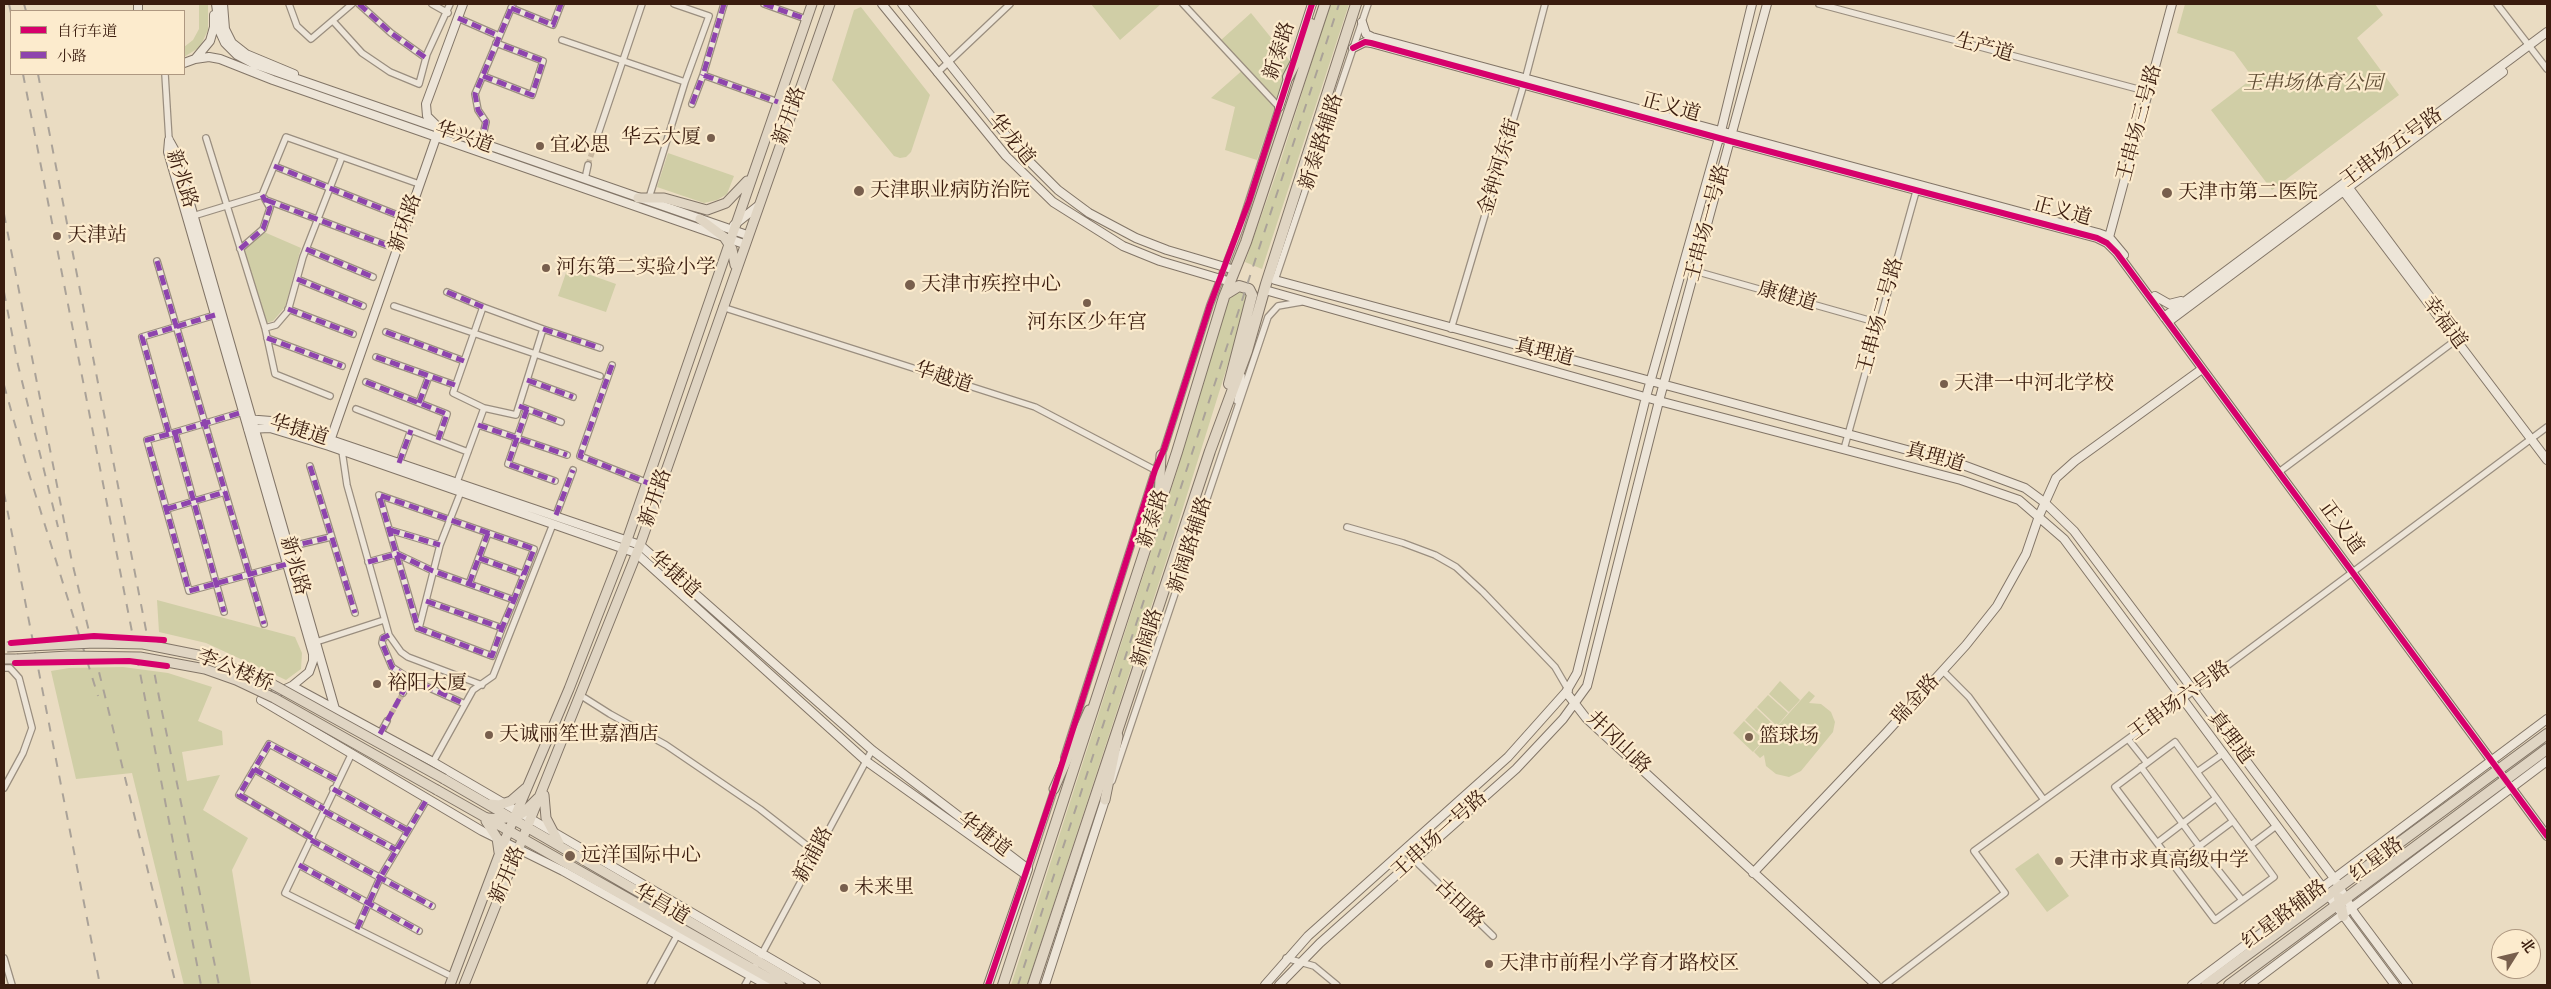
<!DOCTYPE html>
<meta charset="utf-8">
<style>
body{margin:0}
#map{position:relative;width:2551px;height:989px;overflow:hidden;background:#eadcc2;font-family:"IM FELL Great Primer","Noto Serif SC",serif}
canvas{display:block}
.frame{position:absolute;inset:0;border:5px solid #3a1c0e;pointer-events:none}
.legend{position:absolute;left:10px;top:10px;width:175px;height:65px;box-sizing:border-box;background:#fcebcd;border:1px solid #ae9881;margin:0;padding:6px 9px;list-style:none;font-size:15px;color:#3a1c0e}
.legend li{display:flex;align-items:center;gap:10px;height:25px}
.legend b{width:25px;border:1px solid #ae9881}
.north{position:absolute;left:2491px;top:929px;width:50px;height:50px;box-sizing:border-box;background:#fcebcd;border:1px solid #ae9881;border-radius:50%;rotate:54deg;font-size:14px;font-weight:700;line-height:20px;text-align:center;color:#3a1c0e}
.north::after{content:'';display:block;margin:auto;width:18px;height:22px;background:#785f4d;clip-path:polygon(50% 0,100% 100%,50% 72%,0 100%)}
</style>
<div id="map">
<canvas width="2551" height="989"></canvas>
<div class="frame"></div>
<ul class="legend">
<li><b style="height:6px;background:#d6006c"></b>自行车道</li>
<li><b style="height:6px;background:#8e44ad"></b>小路</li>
</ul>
<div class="north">北</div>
</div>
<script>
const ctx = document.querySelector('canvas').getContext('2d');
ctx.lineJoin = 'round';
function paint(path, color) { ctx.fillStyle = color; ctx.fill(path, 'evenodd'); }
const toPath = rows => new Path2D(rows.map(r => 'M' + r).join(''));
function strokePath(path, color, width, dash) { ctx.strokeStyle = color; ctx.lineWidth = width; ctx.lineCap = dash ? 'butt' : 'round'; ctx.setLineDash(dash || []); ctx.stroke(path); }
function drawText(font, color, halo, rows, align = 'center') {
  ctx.font = font + ' "IM FELL Great Primer","Noto Serif SC",serif'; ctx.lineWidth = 4.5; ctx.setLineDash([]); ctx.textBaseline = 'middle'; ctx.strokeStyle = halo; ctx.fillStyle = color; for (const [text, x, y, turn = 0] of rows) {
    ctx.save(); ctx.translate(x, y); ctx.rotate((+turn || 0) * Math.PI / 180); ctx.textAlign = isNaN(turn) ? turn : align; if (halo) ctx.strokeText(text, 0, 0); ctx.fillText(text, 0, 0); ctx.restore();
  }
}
const green = toPath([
 [199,4,208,4,208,30,200,47,184,57,184,47,193,40,199,29],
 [1091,4,1161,4,1120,40],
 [1330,4,1349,4,1262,269,1245,262,1279,166],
 [2185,4,2375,4,2383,15,2357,38,2399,95,2272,190,2211,110,2253,78,2234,52,2177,33],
 [861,7,930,95,911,152,906,157,900,158,894,156,832,80,854,10],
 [1251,13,1290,61,1257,160,1225,150,1235,107,1211,98,1245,68,1221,40],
 [668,153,734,176,727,194,717,200,704,203,657,187],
 [264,232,301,248,285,307,273,321,262,324,241,251],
 [568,267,616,284,606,312,558,296],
 [1236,290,1246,292,1247,303,1171,546,1027,985,1011,985,1177,471,1228,298],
 [157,600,295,637,302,653,301,669,286,680,206,643,159,632],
 [123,667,168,673,212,687,198,721,222,731,223,745,182,752,187,781,220,775,203,810,248,838,232,870,251,985,184,985,132,773,76,779,51,671,69,668],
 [1780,681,1800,700,1789,712,1769,694],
 [1809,691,1815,696,1809,703,1821,704,1831,712,1835,722,1833,732,1801,771,1789,777,1776,774,1766,766,1764,755,1760,758,1754,752],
 [1768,695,1788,713,1777,726,1757,707],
 [1756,708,1776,727,1765,739,1745,720],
 [1744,721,1764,740,1753,752,1733,733],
 [2038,853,2069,896,2047,912,2015,869]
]);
const streetTunnel = toPath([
 [588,165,594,146],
 [387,721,403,693]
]);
const street = toPath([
 [289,4,297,26,311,39,352,4],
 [359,4,391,33,426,58],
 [432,4,448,13],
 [724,4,703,75,778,102],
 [764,4,806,19],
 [1819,4,2149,92],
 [2497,4,2547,69],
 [511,8,553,25,561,4],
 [458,18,499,36],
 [333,21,362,53,390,72,419,84,427,54,450,4],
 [562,40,685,82],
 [937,73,1010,4],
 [165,74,169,140],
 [483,76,532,95,543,61,496,43],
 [692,104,703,75],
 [206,138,265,328,275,374,330,396],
 [481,144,486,122,478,110,475,94,513,4],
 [594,146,642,4],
 [274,166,395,214],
 [585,179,588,165],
 [266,200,386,245],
 [648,201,685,82,709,16,674,4],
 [193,216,262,195,286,137,419,184],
 [240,249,263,229,270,208,265,199],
 [306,249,373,277],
 [157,261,264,624],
 [1695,271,1879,323],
 [297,279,363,306],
 [1275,280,1368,4],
 [447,292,483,307],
 [394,306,600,376],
 [722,307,1035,407,1155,470],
 [288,309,353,334],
 [215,315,142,337,169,434,243,412],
 [265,328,276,325,288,311,303,257,342,157],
 [543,329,600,348],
 [1451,329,1524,84,1545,4],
 [386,332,464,361],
 [267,338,342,366],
 [376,357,455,385],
 [612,365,580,456,648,483],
 [527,380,573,397],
 [366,382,447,414,438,440],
 [1237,401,1242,376],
 [419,403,429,376],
 [519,406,561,422],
 [356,409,468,452],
 [527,409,508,464,555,481],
 [478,425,567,455],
 [175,433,224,612],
 [169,434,147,440,189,591,287,564],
 [1844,449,1917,188],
 [342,451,347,485,389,635,401,652,408,657,482,685],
 [399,463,411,430],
 [310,466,355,613],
 [2279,472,2460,337],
 [457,482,484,408,453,393,483,307,543,329,516,415,484,408],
 [167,509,225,492],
 [556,515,573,470],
 [1347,527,1403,543,1435,555,1456,567,1483,592,1555,667,1569,691],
 [390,530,440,545],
 [288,547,331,537],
 [479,558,523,574],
 [368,562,397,554,433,571,514,600,502,628],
 [469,584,488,533],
 [418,628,379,495,534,549,514,600],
 [418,628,492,656,502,628,426,601],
 [419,628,440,545,462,489],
 [389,635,383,638,382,643,392,667,410,679,465,704],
 [316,642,384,620],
 [4,668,10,668,19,678,32,728,23,753,4,788],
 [1943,671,1969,697,2044,800],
 [403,693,410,679],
 [580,695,610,714,666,745,760,809,815,852],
 [380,734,387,721],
 [2128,739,2147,763],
 [2175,742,2274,877,2215,920,2115,787,2175,742],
 [352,753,285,893,453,977],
 [1064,757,1155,470,1164,449,1210,305,1240,228,1279,107,1183,4],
 [433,762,473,690,493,676,553,524],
 [2141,767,2199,846,2242,900],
 [254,769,324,809],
 [2197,772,2224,753],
 [1112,781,1268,317,1278,306,1301,302],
 [333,789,408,831],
 [324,811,396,850],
 [312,838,239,795,269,744,337,780],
 [311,840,432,906],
 [2157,843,2216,798],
 [2251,845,2276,826],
 [1404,850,1493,936],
 [299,865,419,931],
 [2174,865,2233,821],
 [1028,869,1055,787],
 [357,929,380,878,427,799],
 [4,958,12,985],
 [1286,958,1314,966,1337,985],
 [650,985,679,932],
 [745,985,872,750],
 [1885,985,2005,893,1974,851,2184,698,2547,427]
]);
const secondary = toPath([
 [216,4,220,32,225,43,237,55,254,64,747,235],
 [223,4,225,29,232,43,246,54,294,74],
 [882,4,1006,156,1053,202,1123,246,1160,261,1231,282],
 [902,4,1018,150,1058,190,1089,213,1136,238,1167,250,1235,270],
 [138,11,138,4],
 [1362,22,1366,34,1372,37,2098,233,2109,237,2124,255],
 [1353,48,1365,42,1371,43,1730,141,2097,238,2107,243,2117,253,2547,836],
 [1295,57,1312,4],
 [195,59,209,57,220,59,273,80,744,244],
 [184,63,195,59,210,41,214,27,214,15],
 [1279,107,1290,72],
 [438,127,427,116,426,104,463,4],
 [169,140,168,152,188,221,313,654,313,661,309,672,292,686,261,700],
 [170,142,175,151,335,709],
 [2346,184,2430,297],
 [2341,188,2547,460],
 [734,225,758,206],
 [2108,241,2172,4],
 [1275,280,1963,465,2025,488,2044,502,2074,531,2334,878,2355,914,2408,985],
 [1265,290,1659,401,1961,480,2019,500,2064,539,2395,985],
 [2155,296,2169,304,2181,301],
 [2164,317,2547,32],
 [2168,322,2503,72],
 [246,419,271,421,331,440,640,545,872,750,1028,869,988,985],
 [248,429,270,428,329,446,636,553,866,761,1026,875],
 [329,444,438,132],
 [292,686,433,762,816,985],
 [1566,692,1586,718,1876,985],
 [261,700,482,831,563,871,767,985],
 [1753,873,1886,733,1966,645,1997,606,2026,554,2039,516,2056,478,2075,461,2202,369],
 [1045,985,1105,800],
 [1265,985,1308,936,1508,757,1566,692,1577,673,1646,397,1721,131,1752,4],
 [1279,985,1320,943,1516,769,1563,719,1587,686,1659,401,1767,4],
 [2192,985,2547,719],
 [2249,985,2547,761]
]);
const primary = toPath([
 [638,198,664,198,707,210,726,203,747,181],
 [700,219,724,237,732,249,735,265],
 [1159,500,1161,455],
 [4,659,17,659],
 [444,779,799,985],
 [1054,789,1089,710],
 [437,790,781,985],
 [544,795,546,818,559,843],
 [1105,800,1118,736],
 [490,804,499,805,511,801,526,788],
 [488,818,500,819,517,816,524,812,538,798],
 [486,821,497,838,499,852],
 [450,985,504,842,569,689,627,540,812,4],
 [464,985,640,545,830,4]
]);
const highway = toPath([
 [1288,77,1302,50,1311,24],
 [1226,294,1239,286,1249,289,1252,295,1229,384],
 [2339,898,2343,916],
 [1003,985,1177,452,1224,297,1246,242,1325,4],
 [1033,985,1210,451,1247,351,1266,284,1356,4],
 [2206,985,2547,734],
 [2229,985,2547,749]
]);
const rail = toPath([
 [9,4,11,13],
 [24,4,26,11],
 [23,74,201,985],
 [38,74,160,702,219,985],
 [4,214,72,562,176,985],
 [4,292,18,365,58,527],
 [4,385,26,464,98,696],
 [4,493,100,985],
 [1018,985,1339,4]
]);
const primaryBridge = toPath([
 [7,647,95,643,143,644,203,656,272,684,444,779],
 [17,659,68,656,140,657,205,669,236,680,274,698,437,790]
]);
const quiet = toPath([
 [359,4,391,33,426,58],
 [724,4,703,75,778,102],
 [764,4,806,19],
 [511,8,553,25,561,4],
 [458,18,499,36],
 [483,76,532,95,543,61,496,43],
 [692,104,703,75],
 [481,144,486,122,478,110,475,94,513,4],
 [274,166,395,214],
 [266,200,386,245],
 [240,249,263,229,270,208,262,195],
 [306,249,373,277],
 [157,261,264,624],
 [297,279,363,306],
 [447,292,483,307],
 [288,309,353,334],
 [215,315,142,337,169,434,243,412],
 [543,329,600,348],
 [386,332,464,361],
 [267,338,342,366],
 [376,357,455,385],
 [612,365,580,456,648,483],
 [527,380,573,397],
 [366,382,447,414,438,440],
 [419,403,429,376],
 [519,406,561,422],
 [527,409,508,464,555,481],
 [478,425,567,455],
 [175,433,224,612],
 [169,434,147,440,189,591,287,564],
 [399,463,411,430],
 [310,466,355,613],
 [167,509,225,492],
 [556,515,573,470],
 [390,530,440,545],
 [288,547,331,537],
 [479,558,523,574],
 [368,562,397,554,433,571,514,600,502,628],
 [469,584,488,533],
 [426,601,502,628,492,656,418,628,379,495,534,549,514,600],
 [389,635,383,638,382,643,392,667,410,679,465,704],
 [380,734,410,679],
 [254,769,324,809],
 [333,789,408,831],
 [324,811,396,850],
 [312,838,239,795,269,744,337,780],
 [311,840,432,906],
 [299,865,419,931],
 [357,929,380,878,427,799]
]);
const cycleway = toPath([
 [1353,48,1365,42,1371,43,1730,141,2097,238,2107,243,2117,253,2547,836],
 [11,643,94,636,164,640],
 [15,663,129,661,167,666],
 [988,985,1054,789,1155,470,1164,449,1210,305,1249,201,1312,4]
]);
const markers = [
 [711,138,5,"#785f4d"],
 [540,146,5,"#785f4d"],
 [859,191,6,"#785f4d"],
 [2167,193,6,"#785f4d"],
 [57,236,5,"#785f4d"],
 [546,268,5,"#785f4d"],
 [910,285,6,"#785f4d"],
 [1087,303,5,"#785f4d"],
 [1944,384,5,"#785f4d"],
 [377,684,5,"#785f4d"],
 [489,735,5,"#785f4d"],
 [1749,737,5,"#785f4d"],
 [570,856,6,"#785f4d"],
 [2059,861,5,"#785f4d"],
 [844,888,5,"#785f4d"],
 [1489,964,5,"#785f4d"]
];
const streetNames = [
 ["生产道",1984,48,15],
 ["新泰路",1280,51,-72],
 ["正义道",1671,108,15],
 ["新开路",790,116,-70],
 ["王串场三号路",2140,123,-75],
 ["华兴道",464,138,19],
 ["华龙道",1011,140,50],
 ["新泰路辅路",1322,142,-72],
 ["王串场五号路",2392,148,-36],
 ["金钟河东街",1500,167,-73],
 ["新兆路",181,179,72],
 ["正义道",2062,212,15],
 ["新环路",406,223,-71],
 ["王串场一号路",1708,223,-75],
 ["康健道",1787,297,16],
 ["王串场二号路",1881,316,-74],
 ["幸福道",2444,323,53],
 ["真理道",1544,353,14],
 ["华越道",943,378,18],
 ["华捷道",299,431,17],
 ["真理道",1935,458,16],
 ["新开路",656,498,-71],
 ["新泰路",1154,519,-72],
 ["正义道",2341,528,54],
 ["新阔路辅路",1191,545,-72],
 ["新兆路",294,566,74],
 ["华捷道",674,575,41],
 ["新阔路",1148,638,-72],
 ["李公楼桥",235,671,22],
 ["瑞金路",1916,700,-48],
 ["王串场六号路",2180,701,-36],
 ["真理道",2230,738,53],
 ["井冈山路",1618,743,44],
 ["华捷道",984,835,37],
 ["王串场一号路",1440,835,-42],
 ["新浦路",814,855,-62],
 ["红星路",2377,860,-36],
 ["新开路",508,875,-67],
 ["古田路",1459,904,44],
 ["华昌道",661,905,30],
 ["红星路辅路",2285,915,-37]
];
const parkNames = [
 ["王串场体育公园",2313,84]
];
const poiNames = [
 ["华云大厦",701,138,"right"],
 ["宜必思",550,146],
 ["天津职业病防治院",870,191],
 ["天津市第二医院",2178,193],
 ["天津站",67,236],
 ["河东第二实验小学",556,268],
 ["天津市疾控中心",921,285],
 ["河东区少年宫",1087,323,"center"],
 ["天津一中河北学校",1954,384],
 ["裕阳大厦",387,684],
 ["天诚丽笙世嘉酒店",499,735],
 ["篮球场",1759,737],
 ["远洋国际中心",581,856],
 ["天津市求真高级中学",2069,861],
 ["未来里",854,888],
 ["天津市前程小学育才路校区",1499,964]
];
paint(green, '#d0cea6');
strokePath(streetTunnel, '#c7b69e', 5.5, [5.5, 3]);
strokePath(street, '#9a8e7f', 8);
strokePath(secondary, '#827567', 10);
strokePath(primary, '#827567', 11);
strokePath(highway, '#827567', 12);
strokePath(street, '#ede5d8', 5.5);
strokePath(secondary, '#ede5d8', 8);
strokePath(primary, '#e0d5c3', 9);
strokePath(highway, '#e0d5c3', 10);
strokePath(rail, '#aaa298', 2, [9, 9]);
strokePath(primaryBridge, '#827567', 11, []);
strokePath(primaryBridge, '#e0d5c3', 9);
strokePath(quiet, '#8e44ad', 5, [10, 5]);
strokePath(cycleway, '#d6006c', 6);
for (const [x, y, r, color] of markers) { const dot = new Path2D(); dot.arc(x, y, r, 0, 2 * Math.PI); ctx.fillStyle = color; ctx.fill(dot); strokePath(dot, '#fcebcd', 2); }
drawText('20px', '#3a1c0e', '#fcebcd', streetNames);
drawText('italic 20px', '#604e35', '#fcebcd', parkNames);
drawText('20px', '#3a1c0e', '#fcebcd', poiNames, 'left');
</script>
